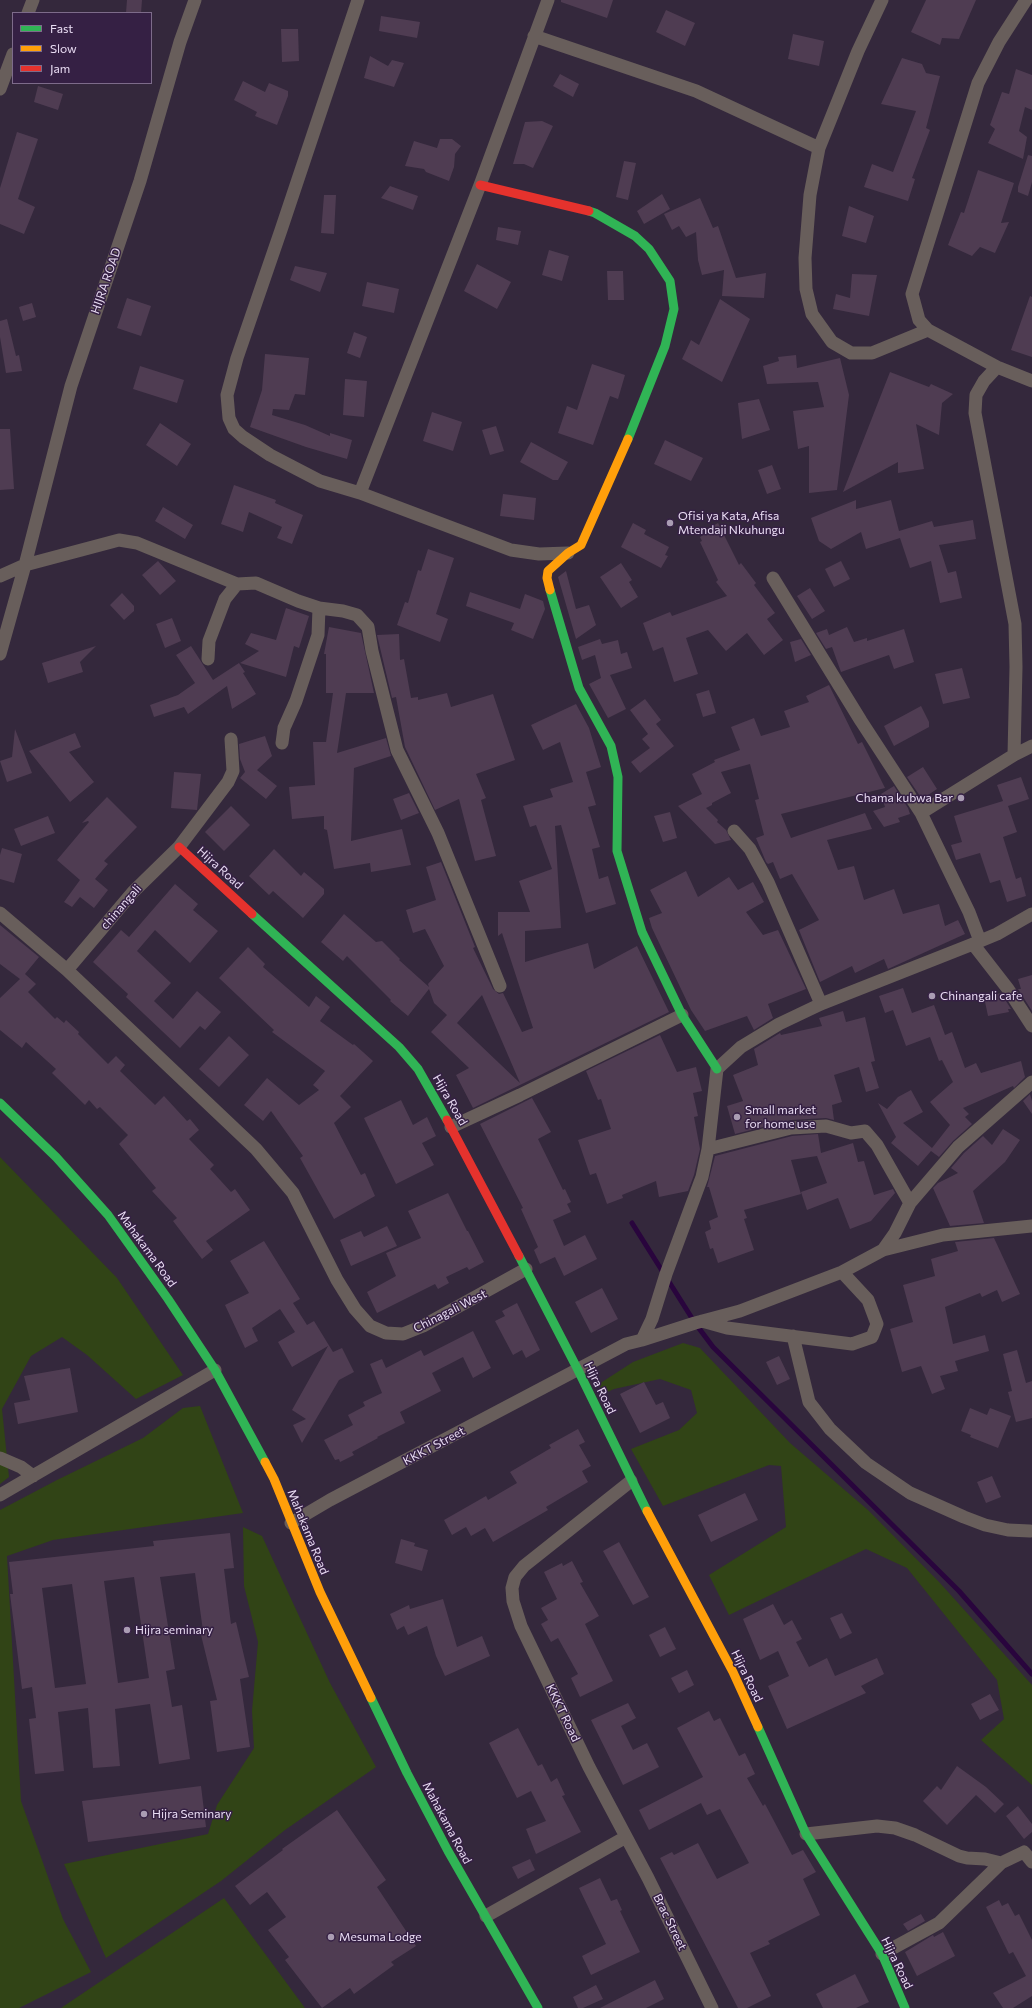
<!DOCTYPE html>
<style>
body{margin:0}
#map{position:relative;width:1032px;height:2008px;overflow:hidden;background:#34283c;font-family:Commissioner,sans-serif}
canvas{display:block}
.legend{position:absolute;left:12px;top:12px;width:140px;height:72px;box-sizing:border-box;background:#352044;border:1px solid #7d6b8a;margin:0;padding:5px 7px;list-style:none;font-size:12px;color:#e9dcf3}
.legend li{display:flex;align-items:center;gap:8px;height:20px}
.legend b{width:20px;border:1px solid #7d6b8a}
</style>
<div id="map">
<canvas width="1032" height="2008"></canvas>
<ul class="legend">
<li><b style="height:5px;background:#30b455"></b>Fast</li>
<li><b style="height:5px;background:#ff9f0a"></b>Slow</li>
<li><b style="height:5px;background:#e5322d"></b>Jam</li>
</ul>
</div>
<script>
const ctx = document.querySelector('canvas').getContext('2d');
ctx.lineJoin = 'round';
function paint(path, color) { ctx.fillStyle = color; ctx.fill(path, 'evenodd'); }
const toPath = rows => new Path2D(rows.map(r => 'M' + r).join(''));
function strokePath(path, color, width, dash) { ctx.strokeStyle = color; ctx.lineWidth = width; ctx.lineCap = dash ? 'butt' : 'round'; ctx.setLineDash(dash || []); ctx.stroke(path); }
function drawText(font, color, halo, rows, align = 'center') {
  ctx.font = font + ' Commissioner,sans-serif'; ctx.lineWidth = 3; ctx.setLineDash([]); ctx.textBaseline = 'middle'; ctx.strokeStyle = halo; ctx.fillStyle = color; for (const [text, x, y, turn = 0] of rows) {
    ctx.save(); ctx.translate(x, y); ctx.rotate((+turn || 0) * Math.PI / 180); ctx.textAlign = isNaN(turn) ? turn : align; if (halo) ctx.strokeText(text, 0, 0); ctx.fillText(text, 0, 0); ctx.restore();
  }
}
const green = toPath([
 [0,1157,117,1278,183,1375,136,1399,87,1355,62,1337,31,1356,2,1409,9,1477,0,1484],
 [683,1343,700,1348,790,1443,868,1510,940,1583,1032,1685,1032,1785,981,1740,1004,1719,997,1680,907,1568,866,1549,729,1615,709,1575,786,1527,781,1466,769,1465,663,1506,631,1449,679,1430,697,1413,691,1390,660,1379,614,1389,603,1394,599,1384,633,1362],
 [200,1406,243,1513,53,1540,7,1556,21,1801,63,1919,91,1972,19,2008,0,2008,0,1510,57,1480,143,1438,183,1408],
 [243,1527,262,1536,330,1683,376,1767,285,1830,221,1881,106,1958,64,1864,208,1834,217,1805,254,1748,252,1711,258,1642,244,1586],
 [224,1898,305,2008,61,2008]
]);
const stream = toPath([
 [632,1223,695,1323,713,1347,959,1591,1032,1674]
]);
const building = toPath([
 [127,0,142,0,141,13,126,13],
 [561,0,613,0,607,18,561,2],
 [926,0,976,0,959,39,942,38,940,45,911,32],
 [666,10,695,23,685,46,656,32],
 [381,16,420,22,417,38,379,31],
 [281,29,298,29,299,61,282,62],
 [793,34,824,41,819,66,788,59],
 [370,56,388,66,392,60,404,63,394,87,364,78],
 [902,58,922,64,926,73,940,76,926,128,930,130,912,178,915,179,908,201,864,187,872,164,893,172,916,111,881,104],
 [1016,69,1032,75,1032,110,1025,107,1019,131,1027,137,1023,159,988,143,995,129,990,125,1002,92,1009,94],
 [560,74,579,84,573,97,553,86],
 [243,81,265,92,269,83,288,91,288,96,277,125,255,116,257,112,234,100],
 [38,86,63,94,58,110,34,102],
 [542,121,553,126,533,168,524,164,513,164,525,122],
 [17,132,38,139,18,199,35,207,24,234,0,224,0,188],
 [440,139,452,139,461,146,455,154,454,167,449,181,426,172,424,169,405,166,414,141,437,148],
 [1028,155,1032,156,1032,182,1028,196,1018,192,1018,187],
 [624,161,636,163,628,200,616,197],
 [978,170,1014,183,1001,223,1009,222,995,253,980,247,972,256,948,245,961,212,964,213],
 [390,186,418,196,413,210,381,198],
 [662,194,670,209,644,224,637,211],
 [324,195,336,195,334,234,321,233],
 [700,198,713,228,718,226,736,278,766,273,764,298,722,296,724,270,702,275,698,260,696,232,686,237,679,226,672,230,664,214],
 [849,206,874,216,866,243,842,236],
 [498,227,521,231,518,245,496,240],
 [549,250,569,256,562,281,542,275],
 [477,264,511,282,497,309,464,291],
 [295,266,327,273,320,292,290,280],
 [607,271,623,271,624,300,608,300],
 [852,274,877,275,869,316,833,309,836,294,850,298],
 [367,282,399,289,394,313,362,306],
 [1030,296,1032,297,1032,357,1011,350],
 [127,298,151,306,141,336,117,328],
 [720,299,750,319,722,382,682,359,691,340,699,345],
 [32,303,36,317,23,321,19,307],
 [7,319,16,356,19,355,22,371,6,373,0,337,0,321],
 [354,332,367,337,360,358,347,353],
 [265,354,309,358,305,395,295,394,289,410,273,409,272,415,305,425,330,436,330,433,352,440,347,459,306,447,250,427,262,390],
 [796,355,797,368,840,358,849,395,837,490,809,493,809,446,798,449,793,411,824,407,818,382,767,384,763,366,779,361,778,357],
 [592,364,625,375,618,399,610,396,593,445,558,433,567,406,577,410],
 [140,366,184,380,177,403,133,389],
 [890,372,929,387,931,384,953,394,942,403,939,435,916,424,924,469,898,473,898,462,843,492],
 [345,379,367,381,364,417,343,415],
 [759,399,770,430,742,439,738,403],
 [432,412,462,422,453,451,423,441],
 [160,423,191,444,177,466,146,445],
 [496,426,504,451,490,455,482,430],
 [0,429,10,429,14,489,0,490],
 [665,440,703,458,691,481,654,464],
 [531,442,568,462,558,480,553,480,520,462],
 [772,465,781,489,767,494,758,470],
 [234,485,276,500,275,503,303,515,292,544,277,538,282,527,249,512,243,532,221,524],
 [503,494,536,498,534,520,500,516],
 [856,500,856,509,891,500,899,531,932,521,934,527,973,520,976,539,939,545,948,573,956,571,962,598,940,603,931,561,910,568,900,538,866,549,861,532,831,549,819,541,811,518],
 [163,507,193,525,185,539,155,521],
 [633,523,646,530,644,534,669,547,665,555,668,556,661,568,621,547],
 [718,523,739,565,741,563,756,583,754,585,775,613,767,619,783,640,764,655,747,633,726,651,708,630,686,638,698,674,674,682,663,647,653,651,643,623,670,612,672,616,727,596,716,582,718,580,700,542,702,541,700,537,705,534,704,531],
 [428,549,454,558,436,614,448,619,440,642,397,625,405,602,408,603,418,570,421,571],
 [158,561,176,581,160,595,142,575],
 [841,561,850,579,834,587,825,569],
 [621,563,632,580,629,582,638,597,621,608,600,577],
 [566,571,576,609,589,605,596,625,576,639,558,577],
 [810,588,825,611,812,619,797,596],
 [470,592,520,609,525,594,543,601,545,609,533,639,511,630,514,623,466,606],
 [122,593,134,606,134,611,124,620,110,605],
 [286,608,309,616,299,648,294,646,286,677,240,663,259,651,245,644,251,633,276,640],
 [172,618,181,641,165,648,156,624],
 [329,627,361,633,374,693,346,693,337,753,386,738,391,756,354,768,351,841,402,829,411,865,371,872,370,863,334,869,327,830,324,829,324,816,292,819,289,787,315,785,313,742,326,742,333,693,326,693,326,654,324,654],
 [847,627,854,642,867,638,867,641,904,629,914,662,894,669,889,655,841,672,832,647,826,649,816,633,827,629,829,635],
 [399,634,400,660,404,659,411,698,418,697,418,700,447,693,451,707,493,694,515,760,476,774,486,798,481,800,496,856,475,861,459,799,435,810,405,747,396,697,392,698,377,635],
 [600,639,602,644,618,640,621,654,627,652,632,668,610,675,626,709,608,718,589,684,601,678,595,655,582,660,578,647],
 [801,639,811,655,795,662,790,642],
 [96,646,80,662,83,672,48,683,42,663],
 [191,646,213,680,239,663,245,672,243,673,256,694,232,709,227,686,188,714,184,707,154,717,150,705,178,695,195,683,176,655],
 [962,668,970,698,943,704,935,674],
 [829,685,858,744,862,742,885,788,781,814,791,838,865,813,872,829,827,840,838,870,854,866,864,900,894,889,903,914,939,904,945,926,958,920,965,934,888,969,884,959,855,973,852,966,820,982,799,930,819,920,792,874,780,879,773,862,768,864,766,862,756,838,764,835,755,800,759,799,750,764,721,772,731,793,712,803,712,805,706,808,718,820,717,822,726,830,731,840,715,844,678,806,702,794,692,774,715,762,714,760,740,750,731,727,754,718,761,736,790,727,784,711,809,702,806,696],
 [709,690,716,713,703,717,696,694],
 [645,699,661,720,656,724,674,746,640,773,631,762,650,748,642,739,648,734,630,710],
 [576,704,589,728,601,767,586,772,596,805,588,807,600,847,592,849,599,879,608,876,616,904,586,913,561,825,555,826,561,928,525,931,525,962,588,943,594,969,637,946,669,1012,473,1108,456,1075,469,1068,431,1032,447,1015,434,1003,429,989,408,1016,390,1001,391,1000,347,956,343,961,321,942,344,914,376,942,382,941,400,959,399,960,429,987,428,984,444,966,425,929,413,933,406,910,436,900,426,867,441,862,475,947,473,948,493,989,499,994,503,993,522,1032,533,1028,502,933,498,936,498,912,530,912,519,881,552,869,536,825,530,827,523,806,553,797,550,789,573,782,560,742,543,750,531,725],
 [482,995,520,1083,457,1023],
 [921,706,929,722,929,727,894,746,884,726],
 [15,729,32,773,7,782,0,761,12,757],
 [75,733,81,747,69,752,94,782,70,802,29,751],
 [265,736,272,756,257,770,277,786,266,799,240,778,245,772,240,759,239,744],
 [923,767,937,789,922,799,907,777],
 [174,772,201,774,197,810,171,808],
 [1021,777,1029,799,1008,806,1017,832,1003,837,1016,879,1021,877,1026,896,1007,902,1000,880,990,883,980,853,956,860,951,845,962,842,954,816,1003,801,997,785],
 [894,786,908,808,910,814,898,818,900,822,884,827,873,811,885,807,881,794],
 [409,793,419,813,401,820,393,799],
 [107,797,137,827,104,861,108,864,95,879,108,890,94,908,80,897,72,907,64,902,80,880,57,860,89,822,88,821,82,823],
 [231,806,250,825,224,851,205,832],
 [670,812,677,838,663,842,654,816],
 [48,816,55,833,21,846,14,829],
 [2,848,22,854,14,883,0,879,0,855],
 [274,849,301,876,304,872,324,889,324,894,303,918,273,891,269,895,249,876],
 [686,871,698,897,729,877,738,890,753,882,764,902,746,912,763,935,778,930,806,989,768,1004,773,1018,754,1030,747,1016,705,1031,691,1010,652,928,649,918,662,913,650,890],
 [175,884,198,904,193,910,218,931,190,963,155,930,137,951,171,983,154,1001,173,1019,197,991,221,1012,205,1030,200,1026,180,1048,126,997,128,994,93,962,121,930,129,937],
 [0,925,39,957,25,974,36,984,28,992,55,1019,57,1017,64,1023,66,1020,79,1032,78,1034,108,1064,116,1056,125,1065,120,1071,155,1105,164,1096,187,1121,190,1119,199,1130,189,1139,214,1165,210,1169,231,1192,235,1189,250,1210,206,1241,213,1250,202,1259,173,1221,177,1218,152,1191,156,1188,119,1144,128,1135,100,1107,97,1109,89,1100,85,1105,52,1073,56,1069,26,1042,22,1048,0,1030,0,998,20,979,0,964],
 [248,947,265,964,263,967,309,1007,316,996,330,1007,320,1021,353,1045,354,1044,373,1061,340,1096,351,1107,334,1123,361,1175,365,1173,375,1196,334,1219,300,1158,303,1156,271,1111,263,1121,244,1105,267,1078,299,1105,319,1090,313,1085,325,1071,272,1032,274,1030,219,978],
 [1032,975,1032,1011,1018,989,1021,989,1018,979],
 [903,988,912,1013,934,1005,945,1035,952,1032,965,1068,976,1063,981,1073,1021,1061,1025,1077,1014,1088,1013,1086,963,1108,969,1114,965,1117,972,1124,953,1141,939,1157,931,1151,918,1166,891,1143,896,1137,878,1103,887,1109,898,1097,911,1090,923,1112,903,1123,932,1148,950,1125,930,1102,953,1082,942,1060,939,1061,930,1037,906,1046,893,1010,885,1013,879,996],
 [1001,993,1011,1009,1008,1009,1009,1012,988,1016,984,997],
 [843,1011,846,1022,865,1017,875,1061,871,1062,879,1088,866,1092,859,1067,834,1075,842,1102,832,1105,834,1120,826,1118,791,1120,735,1134,727,1106,743,1101,733,1075,758,1065,754,1049,780,1033,781,1035,822,1026,819,1018],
 [660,1035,677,1072,696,1067,702,1091,693,1093,698,1116,694,1117,700,1149,694,1175,688,1191,659,1197,656,1181,622,1195,623,1198,607,1204,596,1173,590,1175,578,1140,611,1129,601,1099,598,1100,586,1071],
 [229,1036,249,1055,219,1087,199,1069],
 [1030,1094,1032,1101,1032,1114,1023,1101],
 [532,1098,551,1132,538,1139,563,1190,565,1189,571,1202,567,1204,571,1212,553,1220,564,1246,585,1235,597,1259,564,1276,555,1257,540,1264,534,1250,538,1247,521,1209,523,1208,480,1124],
 [401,1100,413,1125,427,1117,436,1136,422,1143,434,1165,396,1184,364,1118],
 [1003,1129,1020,1140,1005,1162,973,1191,984,1223,950,1226,933,1188,938,1183,958,1173,951,1168,964,1153,983,1136,992,1145],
 [818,1134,821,1153,853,1143,858,1162,864,1161,874,1195,893,1189,895,1193,871,1221,850,1229,838,1198,807,1210,801,1192,827,1183,817,1156,791,1160,801,1194,744,1210,747,1218,744,1219,754,1250,718,1263,713,1248,710,1249,705,1232,711,1229,709,1221,718,1217,709,1187,707,1187,715,1156,792,1136],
 [448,1193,467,1231,468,1231,484,1262,469,1270,467,1267,446,1277,449,1283,438,1289,435,1284,377,1313,367,1292,396,1276,386,1253,421,1238,408,1211],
 [387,1226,397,1246,351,1266,340,1240,361,1231,364,1237],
 [994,1238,1020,1294,1002,1302,997,1290,982,1297,980,1293,945,1307,953,1344,985,1335,989,1351,955,1361,958,1371,940,1376,945,1389,932,1394,921,1366,902,1372,890,1329,913,1322,903,1285,935,1276,931,1259,958,1251,955,1242],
 [264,1241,300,1299,293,1303,307,1325,314,1321,333,1352,342,1348,354,1372,339,1380,302,1443,293,1425,306,1419,292,1410,328,1346,292,1367,278,1342,295,1332,280,1309,252,1328,258,1341,245,1348,225,1305,249,1293,230,1261],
 [602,1288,618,1319,591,1333,575,1302],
 [517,1303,540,1350,526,1358,522,1350,513,1355,495,1321,505,1316,502,1311],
 [473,1331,491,1368,473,1378,463,1357,432,1373,441,1391,400,1412,405,1423,377,1437,378,1438,352,1452,354,1455,340,1462,339,1459,335,1460,324,1440,353,1425,348,1415,365,1406,363,1402,382,1393,370,1364,382,1359,386,1368,421,1350,424,1356],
 [1017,1350,1026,1383,1032,1381,1032,1418,1016,1422,1008,1392,1012,1391,1003,1354],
 [779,1356,790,1379,777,1385,766,1362],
 [70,1368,78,1412,18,1424,14,1403,30,1400,24,1376],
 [644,1382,656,1405,663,1402,670,1418,640,1433,620,1394],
 [970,1408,987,1415,990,1408,1011,1416,998,1448,970,1437,971,1435,961,1431],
 [578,1429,585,1442,579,1445,591,1466,582,1471,588,1482,546,1507,548,1510,493,1542,485,1528,471,1536,466,1527,452,1535,444,1520,486,1496,488,1500,517,1483,510,1472,551,1448,549,1445],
 [992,1476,1001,1497,986,1503,977,1482],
 [745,1493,758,1520,711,1542,698,1515],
 [230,1533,234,1568,224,1569,231,1624,236,1622,249,1677,240,1679,250,1747,217,1752,210,1701,217,1700,200,1631,203,1631,195,1573,160,1577,175,1669,166,1671,172,1707,182,1705,190,1759,159,1764,150,1704,115,1709,120,1766,93,1768,88,1708,58,1712,64,1771,35,1774,29,1719,36,1718,32,1687,22,1689,10,1594,13,1594,9,1562,154,1546,153,1541],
 [134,1577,149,1678,118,1683,104,1581],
 [72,1584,86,1684,55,1688,42,1588],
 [401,1539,415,1543,414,1546,428,1550,422,1571,395,1563],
 [619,1542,649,1597,633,1605,603,1551],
 [572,1561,583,1582,580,1583,599,1616,585,1624,613,1681,580,1697,571,1678,578,1674,558,1638,551,1642,541,1624,548,1620,541,1608,557,1599,544,1572,562,1563,563,1566],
 [443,1599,457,1647,482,1636,490,1656,445,1676,436,1656,427,1626,408,1635,404,1626,397,1630,390,1614,409,1605,410,1609],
 [773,1604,784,1625,792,1620,802,1639,796,1642,809,1667,827,1658,835,1676,877,1658,884,1674,861,1686,866,1693,787,1729,768,1686,789,1676,778,1651,760,1660,743,1619],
 [842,1613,852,1633,840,1639,830,1618],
 [665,1627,676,1649,660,1657,649,1635],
 [687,1670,694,1685,679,1693,671,1678],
 [990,1694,999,1710,980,1720,971,1704],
 [628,1703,636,1718,621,1726,633,1750,647,1743,659,1767,623,1785,591,1720],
 [709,1711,714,1721,720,1718,739,1756,745,1753,755,1774,747,1778,763,1806,765,1804,792,1855,803,1850,816,1872,803,1879,820,1915,768,1941,770,1944,750,1953,771,1996,747,2008,738,2008,660,1858,672,1852,674,1855,698,1843,717,1879,749,1863,720,1809,707,1815,701,1803,649,1830,639,1810,703,1777,677,1728],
 [518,1728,538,1766,542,1764,551,1782,557,1778,565,1795,562,1796,581,1832,536,1854,526,1829,546,1821,531,1791,517,1798,489,1743],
 [957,1766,986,1787,1004,1804,995,1813,976,1795,947,1825,923,1801,937,1786,941,1790],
 [201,1786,206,1827,88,1842,82,1801],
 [1018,1806,1032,1824,1032,1832,1024,1839,1006,1816],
 [337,1810,386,1880,377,1887,416,1946,391,1962,394,1965,354,1994,350,1988,322,2008,285,1960,289,1957,268,1930,286,1917,267,1892,250,1905,235,1886,283,1850,282,1849],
 [530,1859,535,1870,518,1879,512,1867],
 [600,1878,611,1901,617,1899,622,1910,620,1911,640,1952,591,1975,582,1956,606,1944,579,1888],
 [999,1900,1002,1906,1008,1903,1015,1916,1019,1914,1032,1940,1032,1996,1013,2008,1003,2008,993,1993,1026,1976,1013,1952,1009,1954,986,1907],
 [921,1914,925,1921,908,1931,903,1924],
 [943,1932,955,1956,917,1976,905,1952,933,1935,934,1937],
 [855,1974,869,2002,856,2008,823,2008,816,1994],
 [655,1980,664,1999,646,2008,600,2008],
 [596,1985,603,1999,583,2008,578,2008,573,1997]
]);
const street = toPath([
 [358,0,281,230,237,358,227,395,229,418,234,429,243,437,270,455,320,481,360,493,511,550,539,554,568,553],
 [882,0,858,51,819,148,810,195,805,258,806,289,812,314,832,342,851,353,872,353,928,330],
 [1026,0,999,42,978,83,912,294,919,320,928,330,997,367,1032,381],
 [28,13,33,0],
 [534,36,696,91,819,148],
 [0,89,13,54],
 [997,367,984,381,976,395,975,413,1015,624,1016,667,1014,755],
 [360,493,480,185,548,0],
 [0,576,25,565,119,540,137,543,237,584],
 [773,578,861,721,921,813,969,912,980,941],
 [0,654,25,565,71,386,140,181,180,42,195,0],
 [208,659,209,641,225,599,237,584,256,583,298,601,319,608,343,611,357,615,368,627,372,651,397,750,438,833,500,986],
 [282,743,284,728,296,701,318,635,319,608],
 [921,813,1014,755,1032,746],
 [734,831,750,849,768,882,821,1004],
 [0,913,67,970,256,1149,293,1193,337,1280,355,1309,370,1326,386,1333,403,1334,423,1326,526,1269],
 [973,944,1008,989,1032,1026],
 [67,970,133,892,179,847,228,782,233,771,231,739],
 [451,1127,520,1095,682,1015],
 [708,1149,791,1128,826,1126,851,1133,865,1131,877,1145,910,1203],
 [883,1250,943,1235,1032,1226],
 [702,1321,727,1328,852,1344,872,1337,877,1324,868,1300,842,1272],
 [793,1336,809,1402,830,1429,866,1463,910,1493,964,1517,985,1525,1008,1530,1030,1531],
 [642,1340,695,1323,740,1311,842,1272,883,1250,895,1233,910,1203,958,1147,1032,1082],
 [0,1458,21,1467,33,1476],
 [631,1481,524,1566,515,1577,512,1588,513,1601,521,1626,589,1767,648,1878,712,2008],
 [0,1495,215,1370],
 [291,1523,330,1500,626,1344,642,1340,652,1319,666,1274,702,1177,708,1149,717,1069,741,1047,779,1024,821,1004,973,944,997,934,1032,914],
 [806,1834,877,1826,895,1828,915,1835,959,1856,967,1858,985,1859,1001,1863,1024,1852,1032,1862],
 [486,1916,626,1837],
 [882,1954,939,1923,1001,1863]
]);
const fast = toPath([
 [589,211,595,213,635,236,649,249,670,281,674,309,665,346,628,439],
 [550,590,579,688,611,746,618,777,617,851,642,932,682,1015,717,1069],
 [252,914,399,1047,418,1069,447,1120],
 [0,1103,56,1157,108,1215,168,1299,215,1370,265,1462],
 [519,1256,578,1370,647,1511],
 [371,1698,407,1773,448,1851,538,2008],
 [758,1727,806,1834,882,1954,905,2008]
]);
const slow = toPath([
 [550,590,547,578,548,571,568,553,581,545,628,439],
 [265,1462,274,1479,320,1592,371,1698],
 [647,1511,733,1672,758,1727]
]);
const jam = toPath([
 [480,185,589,211],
 [179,847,252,914],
 [447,1120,519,1256]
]);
const markers = [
 [670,523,4,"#aa9db3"],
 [961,798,4,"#aa9db3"],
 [932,996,4,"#aa9db3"],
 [737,1117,4,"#aa9db3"],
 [127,1630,4,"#aa9db3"],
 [144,1814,4,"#aa9db3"],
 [331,1937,4,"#aa9db3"]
];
const streetNames = [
 ["HIJRA ROAD",106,281,-71],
 ["Hijra Road",220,868,42],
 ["chinangali",121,907,-49],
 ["Hijra Road",450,1100,60],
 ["Mahakama Road",147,1249,54],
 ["Chinagali West",450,1311,-27],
 ["Hijra Road",600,1388,64],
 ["KKKT Street",434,1446,-28],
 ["Mahakama Road",308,1532,68],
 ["Hijra Road",747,1676,64],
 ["KKKT Road",563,1713,64],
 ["Mahakama Road",447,1823,62],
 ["Brac Street",670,1922,64],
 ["Hijra Road",897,1963,64]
];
const poiNames = [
 ["Ofisi ya Kata, Afisa",678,516],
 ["Mtendaji Nkuhungu",678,530],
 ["Chama kubwa Bar",953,798,"right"],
 ["Chinangali cafe",940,996],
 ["Small market",745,1110],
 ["for home use",745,1124],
 ["Hijra seminary",135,1630],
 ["Hijra Seminary",152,1814],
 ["Mesuma Lodge",339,1937]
];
paint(green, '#314416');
strokePath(stream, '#29053d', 5);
paint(building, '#4f3c52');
strokePath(street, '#685e5b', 13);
strokePath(fast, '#30b455', 9);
strokePath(slow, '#ff9f0a', 9);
strokePath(jam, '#e5322d', 9);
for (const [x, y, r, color] of markers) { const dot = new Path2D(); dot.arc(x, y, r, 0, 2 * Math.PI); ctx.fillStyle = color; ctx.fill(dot); strokePath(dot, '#352044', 1.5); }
drawText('12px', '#e9dcf3', '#352044', streetNames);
drawText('12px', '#e9dcf3', '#352044', poiNames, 'left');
</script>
